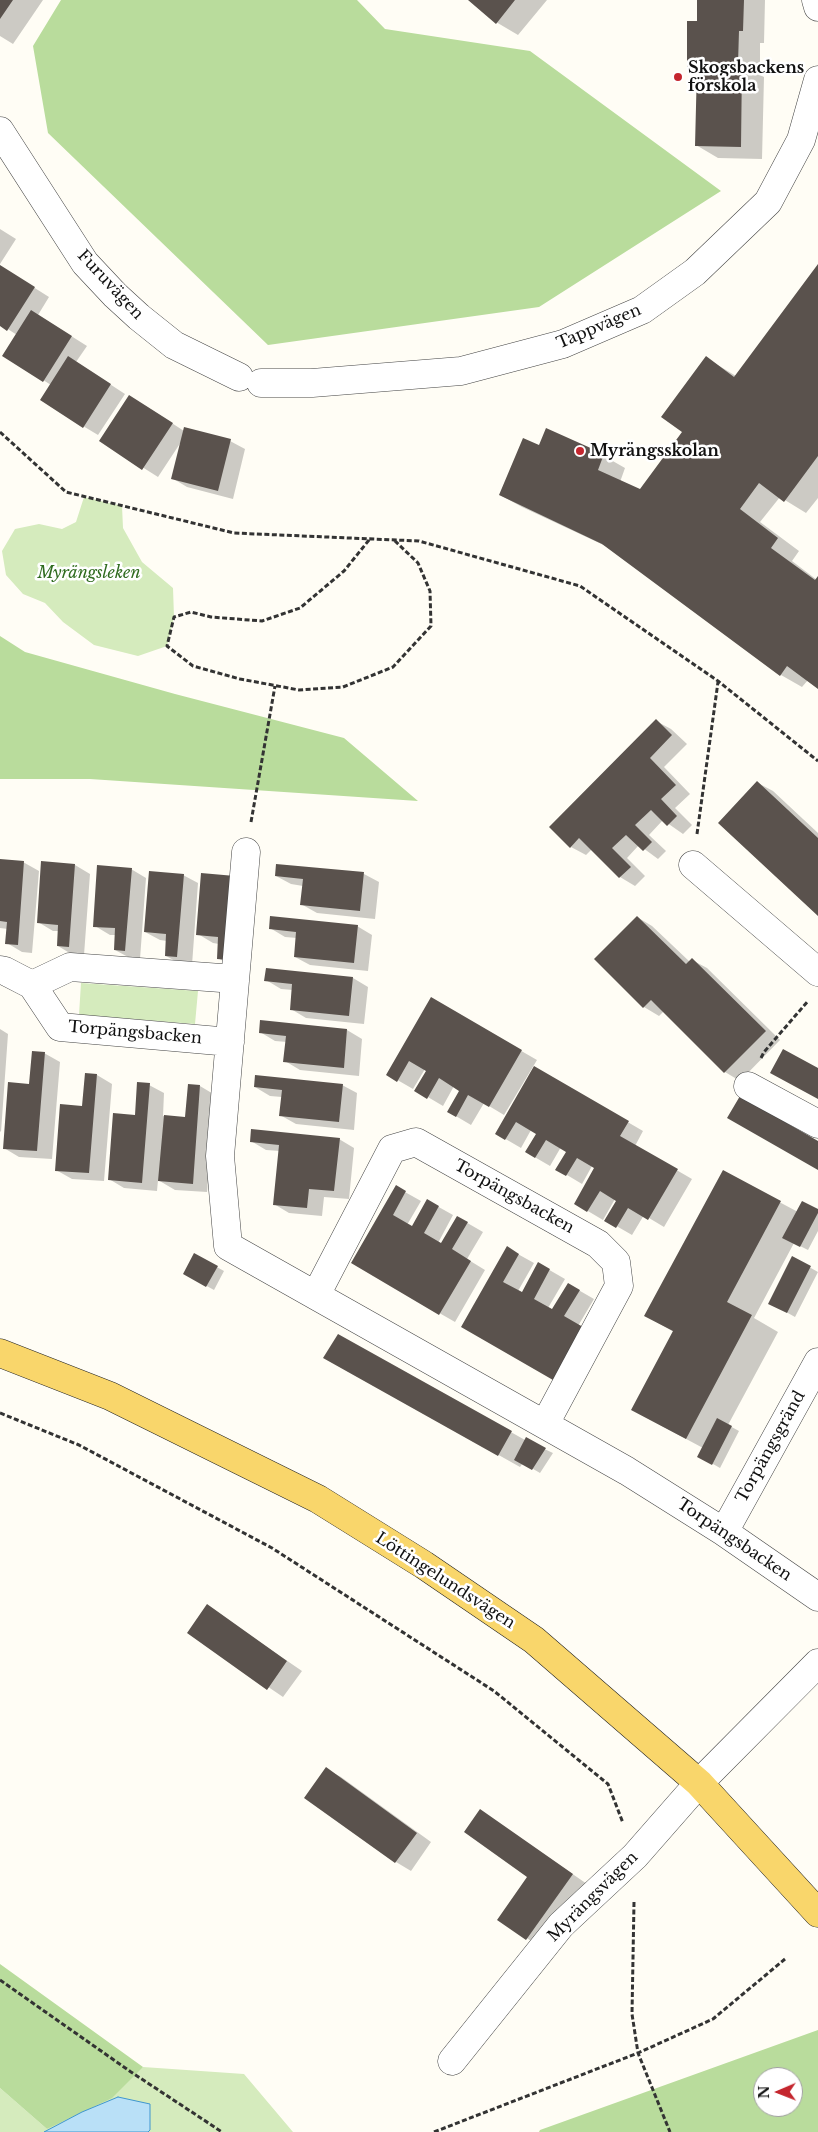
<!DOCTYPE html>
<meta charset="utf-8">
<style>
body{margin:0}
#map{position:relative;width:818px;height:2132px;overflow:hidden;background:#fffdf5;font-family:"Libre Baskerville",serif}
canvas{display:block}
.north{position:absolute;left:753px;top:2067px;width:50px;height:50px;box-sizing:border-box;background:#fff;border:1px solid #a0a0a0;border-radius:50%;rotate:269deg;font-size:14px;font-weight:700;line-height:20px;text-align:center;color:#111}
.north::after{content:'';display:block;margin:auto;width:18px;height:22px;background:#c4262e;clip-path:polygon(50% 0,100% 100%,50% 72%,0 100%)}
</style>
<div id="map">
<canvas width="818" height="2132"></canvas>
<div class="north">N</div>
</div>
<script>
const ctx = document.querySelector('canvas').getContext('2d');
ctx.lineJoin = 'round';
function paint(path, color) { ctx.fillStyle = color; ctx.fill(path, 'evenodd'); }
const toPath = rows => new Path2D(rows.map(r => 'M' + r).join(''));
function strokePath(path, color, width, dash) { ctx.strokeStyle = color; ctx.lineWidth = width; ctx.lineCap = dash ? 'butt' : 'round'; ctx.setLineDash(dash || []); ctx.stroke(path); }
function drawText(font, color, halo, rows, align = 'center') {
  ctx.font = font + ' "Libre Baskerville",serif'; ctx.lineWidth = 5; ctx.setLineDash([]); ctx.textBaseline = 'middle'; ctx.strokeStyle = halo; ctx.fillStyle = color; for (const [text, x, y, turn = 0] of rows) {
    ctx.save(); ctx.translate(x, y); ctx.rotate((+turn || 0) * Math.PI / 180); ctx.textAlign = isNaN(turn) ? turn : align; if (halo) ctx.strokeText(text, 0, 0); ctx.fillText(text, 0, 0); ctx.restore();
  }
}
const green = toPath([
 [84,497,122,506,123,528,142,562,173,588,174,617,167,646,138,656,94,645,63,622,45,603,23,594,6,575,2,551,15,529,39,524,62,529,76,522],
 [81,983,198,991,195,1024,79,1015],
 [143,2067,244,2074,293,2132,0,2132,0,2088,47,2129]
]);
const forest = toPath([
 [61,0,357,0,385,29,530,51,721,191,539,307,268,345,48,133,33,46],
 [0,636,25,652,175,694,344,738,418,801,90,779,0,779],
 [0,1964,143,2067,112,2098,47,2129,0,2088],
 [818,2030,818,2132,539,2132,540,2130],
 [763,2077,793,2077,793,2107,763,2107]
]);
const water = toPath([
 [118,2097,150,2104,150,2130,148,2132,44,2132,82,2112,118,2097]
]);
const shadow = toPath([
 [0,0,43,0,13,44,0,36],
 [470,0,547,0,518,35,496,22],
 [699,0,765,0,764,43,760,43,760,75,764,77,762,159,718,158,696,145,698,72,688,66,698,22],
 [0,229,16,239,0,264],
 [0,266,49,297,38,315,87,346,76,362,125,394,98,435,83,426,51,385,4,355,17,335,0,324],
 [818,266,818,498,806,513,780,497,760,522,799,551,792,561,817,580,818,579,818,688,808,680,802,687,781,675,612,549,522,507,500,495,540,446,547,430,604,456,625,468,620,482,640,491,683,432,706,358,736,376],
 [144,405,184,431,230,441,245,449,233,499,187,487,172,478,181,442,158,477,101,441],
 [656,721,671,729,687,744,664,767,690,794,675,808,692,825,683,834,663,820,649,835,666,851,658,859,639,845,627,858,645,876,635,886,620,877,592,849,586,855,571,847],
 [758,783,773,791,818,833,818,914],
 [0,861,23,862,39,871,32,953,22,952,7,943,8,929,0,928],
 [75,865,90,874,84,955,73,955,58,946,59,931,53,931,38,922],
 [278,865,364,874,379,882,375,919,317,913,301,904,303,886,291,884,276,876],
 [131,869,146,878,140,959,130,958,115,950,116,935,110,935,95,926],
 [183,875,198,883,192,965,181,964,166,956,167,941,160,940,145,932],
 [202,875,233,967,218,958,219,944,213,943,198,934],
 [637,917,652,926,690,962,692,960,707,968,780,1040,740,1081,725,1072,664,1011,659,1016,644,1007],
 [357,926,372,935,368,971,310,965,295,957,297,938,285,937,270,928],
 [353,978,368,987,364,1024,306,1018,291,1009,293,990,281,989,266,980],
 [431,999,537,1060,504,1115,484,1103,471,1125,449,1112,461,1090,454,1086,443,1106,416,1090,427,1070,425,1069,413,1089,387,1074],
 [0,1029,8,1034,1,1132,0,1131],
 [347,1030,362,1039,359,1076,300,1070,285,1061,287,1042,275,1041,260,1032],
 [44,1053,60,1062,52,1159,19,1157,4,1148],
 [535,1068,643,1131,635,1146,692,1179,664,1227,644,1215,632,1235,606,1220,617,1200,615,1199,603,1220,576,1204,596,1168,592,1166,582,1184,557,1169,568,1151,561,1147,550,1166,526,1152,537,1133,531,1130,521,1148,497,1134],
 [97,1075,112,1084,104,1181,72,1179,56,1170],
 [149,1085,164,1093,163,1116,186,1118,200,1086,215,1095,207,1192,175,1190,158,1180,157,1191,124,1188,109,1179],
 [342,1085,357,1093,354,1130,296,1124,280,1115,282,1097,270,1096,255,1087],
 [339,1139,354,1148,349,1199,324,1197,322,1216,289,1213,274,1204,280,1151,266,1150,251,1141],
 [723,1172,798,1212,818,1210,818,1231,808,1250,794,1243,754,1318,778,1332,728,1425,739,1431,720,1468,699,1456,703,1448,660,1425,674,1332,646,1316],
 [396,1187,421,1201,407,1225,412,1228,428,1201,453,1215,438,1243,441,1245,457,1217,483,1232,467,1259,485,1270,455,1322,352,1263],
 [507,1248,534,1263,518,1291,522,1294,539,1264,565,1279,548,1308,553,1311,568,1284,594,1299,578,1326,463,1326],
 [195,1255,224,1271,214,1290,185,1274],
 [793,1258,818,1272,795,1317,777,1307],
 [338,1335,525,1440,553,1453,540,1473,523,1463,520,1467,347,1370],
 [207,1606,302,1671,283,1697,189,1633],
 [326,1769,341,1777,431,1842,411,1871,396,1862,306,1797],
 [480,1810,587,1884,542,1948,499,1920,529,1876]
]);
const building = toPath([
 [0,0,13,0,0,19],
 [468,0,515,0,496,24],
 [697,0,744,0,743,31,739,31,738,64,742,64,741,147,695,146,697,67,687,67,687,21,697,21],
 [818,264,818,456,784,502,759,483,740,509,778,538,771,548,815,580,818,576,818,689,787,666,780,676,602,544,499,495,523,438,539,445,546,428,604,454,598,470,640,489,682,432,661,417,706,356,734,377],
 [0,265,35,287,7,331,0,326],
 [31,310,72,336,43,382,2,356],
 [68,356,111,384,83,428,40,400],
 [129,395,173,423,142,470,99,441],
 [184,427,231,439,218,491,171,479],
 [656,719,672,735,650,758,676,785,661,799,677,816,667,826,651,810,635,825,652,842,643,851,626,835,612,848,631,867,619,878,579,838,570,848,549,827],
 [757,781,818,838,818,916,718,823],
 [0,859,24,861,18,945,5,944,7,922,0,921],
 [41,861,75,864,69,947,57,946,58,925,37,923],
 [276,864,364,872,360,911,300,905,303,879,275,876],
 [97,865,132,868,125,951,114,950,115,928,93,927],
 [149,871,184,874,177,957,165,956,166,934,144,932],
 [201,873,235,876,229,960,217,959,218,937,196,935],
 [270,916,358,925,354,963,294,957,296,932,269,929],
 [637,916,686,964,692,958,766,1031,724,1073,651,1000,643,1008,594,959],
 [266,968,353,977,349,1016,290,1010,292,984,264,981],
 [431,997,522,1050,489,1107,468,1095,456,1117,447,1112,459,1091,439,1078,427,1099,414,1091,426,1071,409,1061,397,1082,386,1075],
 [260,1020,347,1029,344,1068,283,1062,286,1036,259,1033],
 [783,1049,818,1068,818,1099,770,1073],
 [32,1051,45,1052,37,1151,3,1149,8,1082,29,1084],
 [534,1066,629,1121,620,1136,678,1169,648,1220,628,1208,616,1228,604,1221,616,1201,600,1191,587,1212,574,1204,594,1168,577,1158,566,1176,555,1170,566,1152,546,1140,535,1158,525,1152,536,1134,516,1122,505,1140,495,1134],
 [85,1073,97,1074,89,1173,55,1171,60,1104,82,1106],
 [255,1075,343,1084,339,1122,279,1116,282,1090,254,1087],
 [137,1082,150,1083,142,1183,108,1180,113,1113,135,1115],
 [188,1084,200,1085,193,1184,158,1181,164,1115,185,1117],
 [740,1096,818,1141,818,1170,727,1118],
 [251,1129,340,1138,334,1191,309,1189,307,1208,273,1205,279,1145,250,1142],
 [723,1170,781,1201,727,1302,752,1315,686,1439,631,1410,673,1331,644,1316],
 [396,1185,406,1191,393,1215,412,1226,427,1199,439,1206,424,1233,441,1243,457,1216,468,1222,452,1249,471,1261,439,1315,351,1263],
 [802,1201,818,1209,818,1213,800,1247,782,1238],
 [507,1246,519,1254,503,1282,522,1292,538,1262,550,1269,534,1299,552,1309,568,1283,580,1290,564,1316,583,1327,553,1380,461,1327],
 [194,1253,218,1266,206,1287,183,1274],
 [792,1256,811,1266,787,1313,768,1304],
 [338,1334,512,1431,498,1456,323,1358],
 [717,1418,732,1426,712,1465,697,1457],
 [526,1437,546,1448,532,1470,514,1460],
 [207,1604,287,1661,267,1690,187,1633],
 [326,1767,417,1833,395,1863,304,1798],
 [480,1809,573,1874,526,1940,497,1920,527,1877,464,1832]
]);
const path = toPath([
 [0,432,66,492,234,533,419,541,580,586,718,681,818,761],
 [369,540,344,571,300,608,262,621,211,617,191,612,174,617,167,646,193,666,240,679,299,690,343,687,393,667,431,626,430,591,418,563,394,540],
 [251,822,275,686],
 [697,834,718,682],
 [761,1058,764,1052,808,1001],
 [0,1413,79,1445,272,1548,494,1691,608,1784,623,1823],
 [634,1902,632,2014,638,2053,670,2132],
 [0,1980,131,2072,222,2132],
 [434,2132,638,2053,713,2019,785,1959]
]);
const minor = toPath([
 [816,0,818,7],
 [0,131,85,263,115,295,139,317,174,345,239,377],
 [261,383,312,383,461,371,563,344,642,310,695,272,768,202,801,140,818,80],
 [246,852,220,1156,228,1246,627,1471,724,1532,818,1597],
 [693,865,818,972],
 [0,970,5,971,32,985,70,967,235,979],
 [32,985,60,1027,230,1042],
 [748,1086,818,1124],
 [316,1295,392,1149,416,1142,598,1244,616,1262,619,1286,545,1424],
 [724,1532,818,1362],
 [452,2061,561,1925,635,1856,699,1783,818,1663]
]);
const major = toPath([
 [0,1353,110,1396,318,1499,424,1565,534,1640,699,1783,818,1913]
]);
const markers = [
 [678,77,5,"#c4262e"],
 [580,451,5,"#c4262e"]
];
const poiNames = [
 ["Skogsbackens",688,68],
 ["förskola",688,86],
 ["Myrängsskolan",590,451]
];
const streetNames = [
 ["Furuvägen",110,285,47],
 ["Tappvägen",599,327,-23],
 ["Torpängsbacken",135,1033,5],
 ["Torpängsbacken",514,1197,29],
 ["Torpängsgränd",771,1447,-61],
 ["Torpängsbacken",734,1540,34],
 ["Löttingelundsvägen",445,1581,33],
 ["Myrängsvägen",593,1897,-45]
];
const parkNames = [
 ["Myrängsleken",89,573]
];
paint(green, '#d5ebbd');
paint(forest, '#b9dc9c');
paint(water, '#b9e0f7');
strokePath(water, '#3f96cf', 1);
paint(shadow, '#0003');
paint(building, '#5a524d');
strokePath(minor, '#444', 29);
strokePath(major, '#222', 29);
strokePath(path, '#333', 3, [5, 2.5]);
strokePath(minor, '#fff', 28);
strokePath(major, '#f9d66b', 28);
for (const [x, y, r, color] of markers) { const dot = new Path2D(); dot.arc(x, y, r, 0, 2 * Math.PI); ctx.fillStyle = color; ctx.fill(dot); strokePath(dot, '#fff', 2); }
drawText('bold 16px', '#111', '#fff', poiNames, 'left');
drawText('16px', '#111', '#fff', streetNames);
drawText('italic 16px', '#2f6b1f', '#fff', parkNames);
</script>
